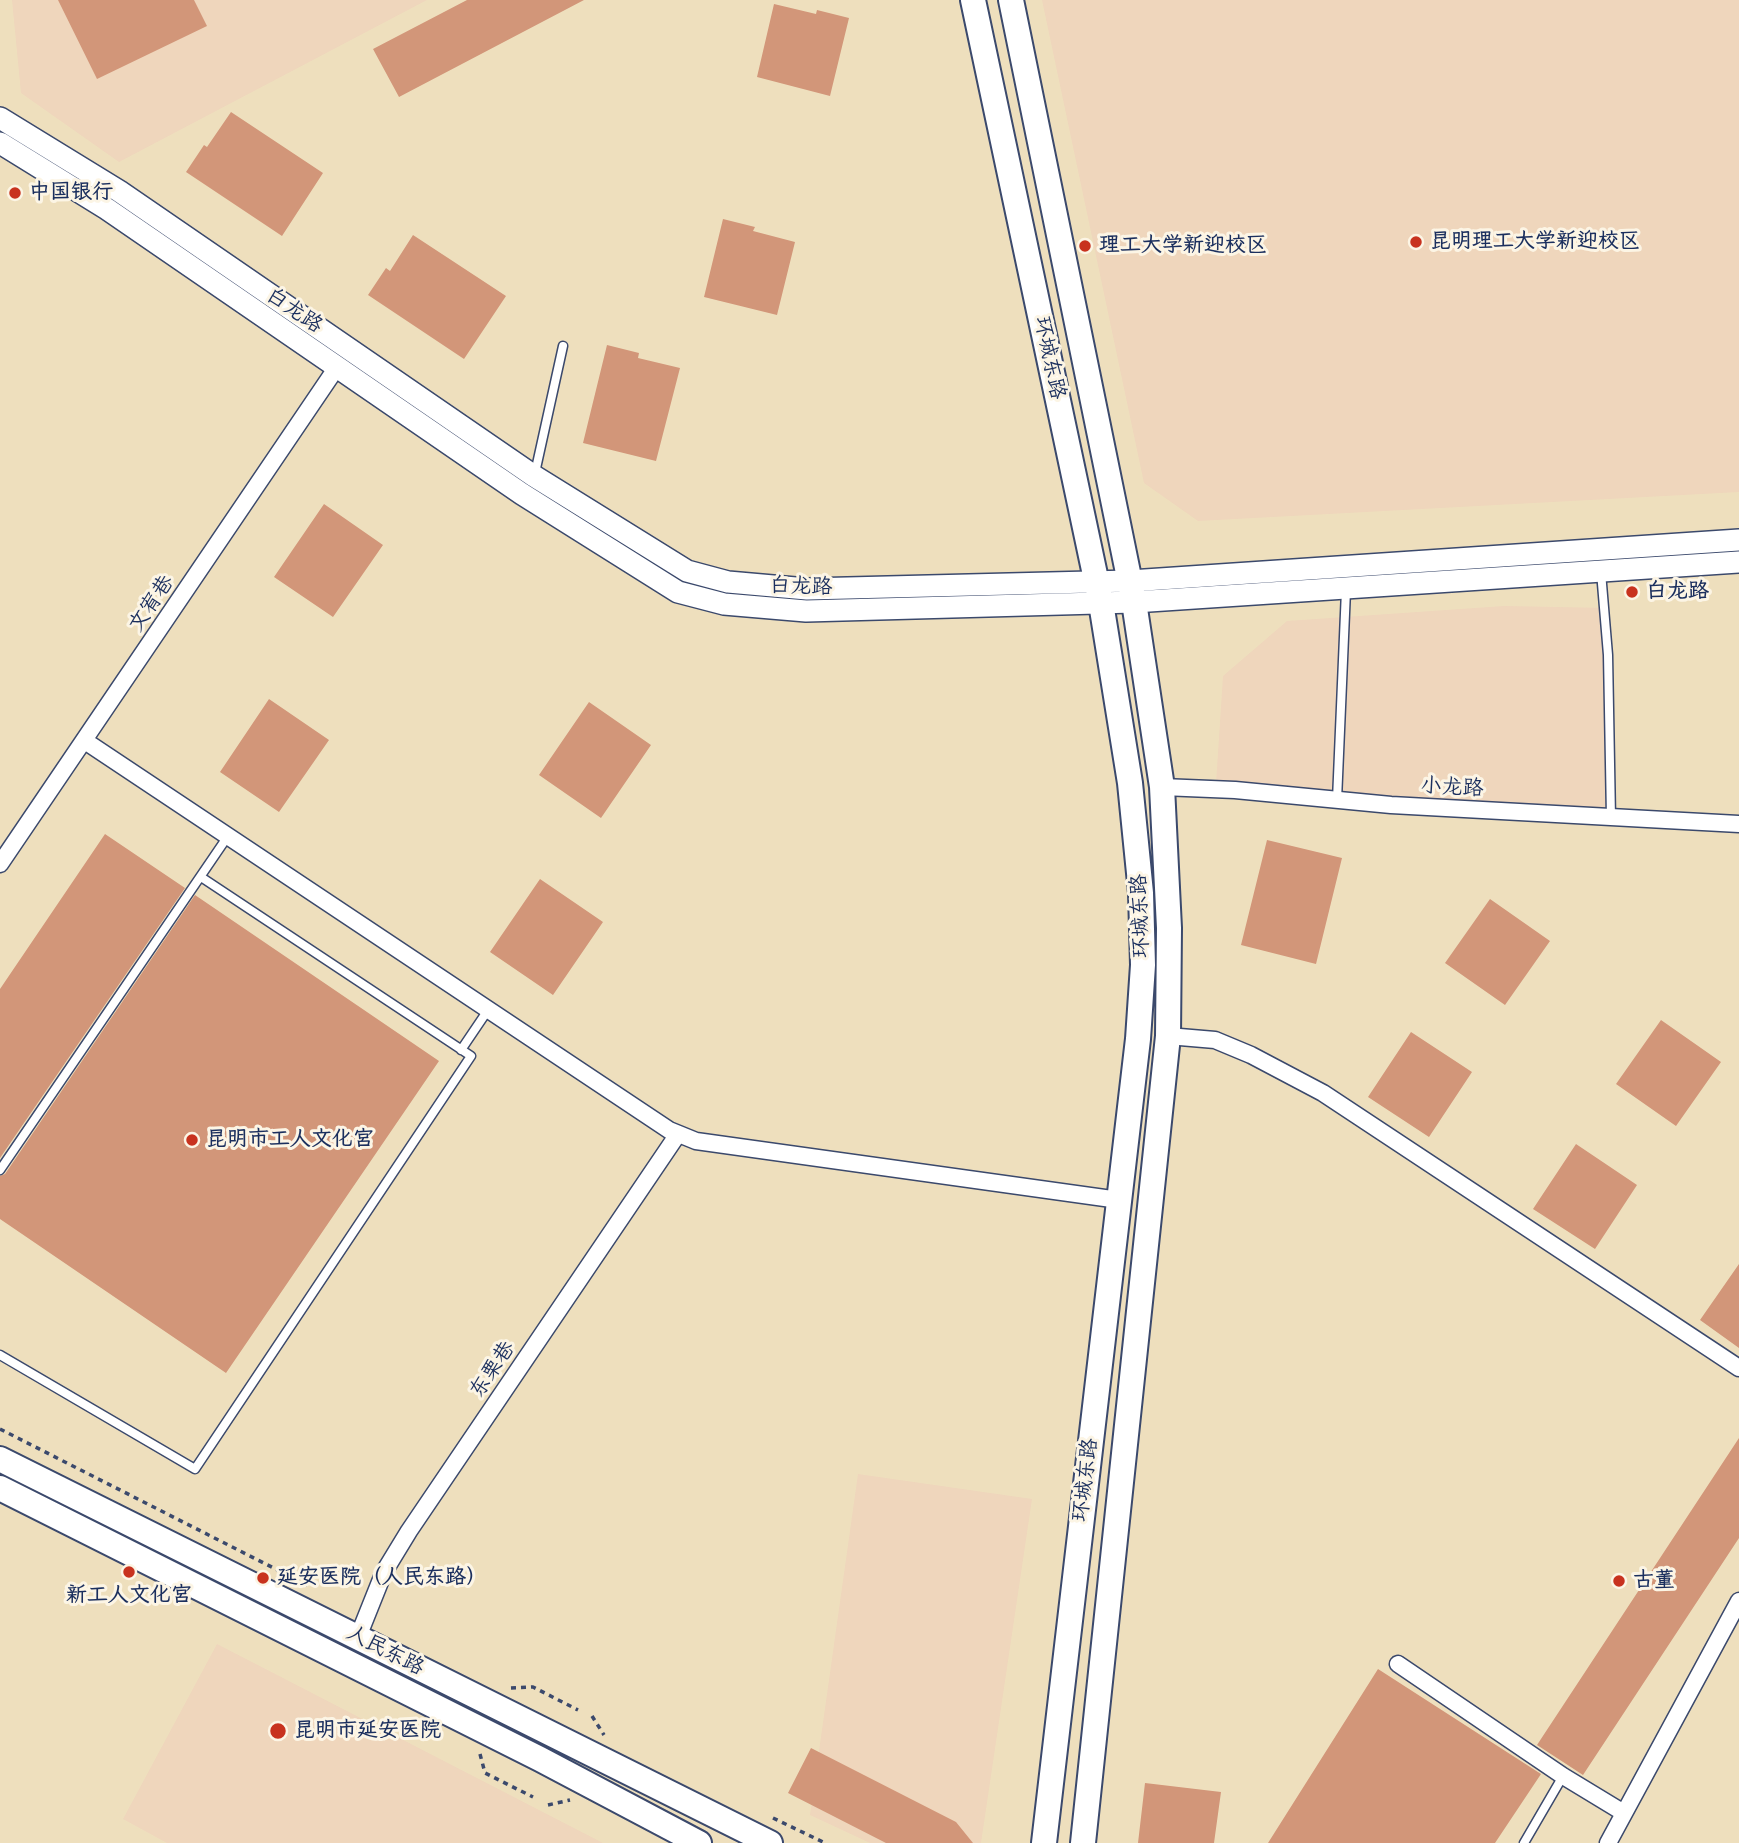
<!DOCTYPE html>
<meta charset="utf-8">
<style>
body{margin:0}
canvas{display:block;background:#eedfbd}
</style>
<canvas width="1739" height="1843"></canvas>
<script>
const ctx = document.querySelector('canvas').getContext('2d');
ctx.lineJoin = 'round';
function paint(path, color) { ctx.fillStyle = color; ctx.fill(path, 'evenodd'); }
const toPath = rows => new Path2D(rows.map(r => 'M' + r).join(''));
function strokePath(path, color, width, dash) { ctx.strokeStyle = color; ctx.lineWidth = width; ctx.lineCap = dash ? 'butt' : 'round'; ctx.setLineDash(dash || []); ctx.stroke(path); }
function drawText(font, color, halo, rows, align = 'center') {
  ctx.font = font + ' "Balsamiq Sans","LXGW WenKai TC",sans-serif'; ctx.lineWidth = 6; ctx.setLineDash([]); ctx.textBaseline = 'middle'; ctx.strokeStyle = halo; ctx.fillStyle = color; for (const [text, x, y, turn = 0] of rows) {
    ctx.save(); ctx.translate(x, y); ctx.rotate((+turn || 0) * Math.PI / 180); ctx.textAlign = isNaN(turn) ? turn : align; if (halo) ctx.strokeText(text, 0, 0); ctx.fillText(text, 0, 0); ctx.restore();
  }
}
const built = toPath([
 [12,0,427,0,119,162,21,93],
 [1042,0,1739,0,1739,492,1198,521,1144,483],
 [1504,606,1609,608,1615,812,1288,792,1216,784,1223,676,1287,621],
 [858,1474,1032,1499,981,1843,870,1843,810,1815],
 [217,1644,603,1843,167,1843,123,1819]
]);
const building = toPath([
 [58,0,194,0,207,26,97,79],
 [467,0,584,0,399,97,373,49],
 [774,4,816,14,817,10,849,18,830,96,757,77],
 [231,112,323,173,282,236,186,172,204,145,207,147],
 [723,219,755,227,753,231,795,242,777,315,704,297],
 [413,235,506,296,464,359,368,295,386,268,390,271],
 [607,345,639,353,638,358,680,368,656,461,583,443],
 [324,504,383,545,333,617,274,577],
 [269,699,329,740,279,812,220,772],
 [589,702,651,745,601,818,539,775],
 [105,834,185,888,0,1158,0,989],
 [1267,840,1342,858,1316,964,1241,945],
 [540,879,603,922,553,995,490,952],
 [195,895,439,1061,226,1373,0,1219,0,1176,5,1174],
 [1490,899,1550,941,1505,1005,1445,963],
 [1661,1020,1721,1062,1676,1126,1616,1084],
 [1411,1032,1472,1072,1429,1137,1368,1097],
 [1576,1144,1637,1185,1595,1249,1533,1209],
 [1739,1264,1739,1348,1700,1320],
 [1739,1438,1739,1538,1583,1775,1537,1745],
 [1378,1669,1541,1774,1495,1843,1268,1843],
 [811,1748,956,1822,973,1843,886,1843,788,1793],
 [1145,1783,1221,1792,1214,1843,1138,1843]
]);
const path = toPath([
 [0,1429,309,1586],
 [511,1688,533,1687,578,1710],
 [592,1716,604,1735],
 [480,1754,485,1773,533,1797],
 [548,1805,570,1800],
 [773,1818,825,1843]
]);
const lane = toPath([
 [535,473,563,346],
 [1601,572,1608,655,1611,818],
 [1337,800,1346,590],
 [461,1050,488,1010],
 [0,1170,228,836],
 [0,1355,195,1469,471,1056,201,877],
 [1524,1843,1563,1776]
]);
const street = toPath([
 [85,741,669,1130,696,1141,1119,1200],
 [1162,787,1235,790,1391,805,1739,824],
 [0,864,337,367],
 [1168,1036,1215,1040,1251,1055,1323,1093,1739,1368],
 [358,1637,384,1572,409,1531,678,1134],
 [1398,1664,1563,1776,1624,1813],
 [1608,1843,1739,1601]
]);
const secondary = toPath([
 [0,118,119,191,534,476,687,571,728,582,807,589,1130,581,1739,540],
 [0,143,107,209,522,494,678,592,724,604,806,611,1134,602,1739,562]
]);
const primary = toPath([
 [973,0,1101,603,1130,783,1141,893,1143,965,1138,1039,1044,1843],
 [1011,0,1134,602,1162,787,1169,928,1168,1036,1083,1843],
 [0,1459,770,1843],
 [0,1488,540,1759,699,1843]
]);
const markers = [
 [15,193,7,"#c8321e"],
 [1416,242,7,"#c8321e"],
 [1085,246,7,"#c8321e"],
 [1632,592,7,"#c8321e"],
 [192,1140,7,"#c8321e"],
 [129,1572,7,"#c8321e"],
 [263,1578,7,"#c8321e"],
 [1619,1581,7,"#c8321e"],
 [278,1731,9,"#c8321e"]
];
const poiNames = [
 ["中国银行",29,193],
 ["昆明理工大学新迎校区",1430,242],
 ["理工大学新迎校区",1099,246],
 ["白龙路",1646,592],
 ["昆明市工人文化宫",206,1140],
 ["延安医院（人民东路）",277,1578],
 ["古董",1633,1581],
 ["新工人文化宫",129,1596,"center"],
 ["昆明市延安医院",294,1731]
];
const streetNames = [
 ["白龙路",294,311,34],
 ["环城东路",1049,358,78],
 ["白龙路",801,587,2],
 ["文宥巷",152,604,-56],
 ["小龙路",1452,788,3],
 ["环城东路",1141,916,-92],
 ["东栗巷",493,1370,-56],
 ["环城东路",1086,1480,-83],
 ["人民东路",385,1651,27]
];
paint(built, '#efd6bc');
paint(building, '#d29679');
strokePath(lane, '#3b496c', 11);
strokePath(street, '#3b496c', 19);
strokePath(secondary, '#3b496c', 24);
strokePath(primary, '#3b496c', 28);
strokePath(path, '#3b496c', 3.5, [5, 5]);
strokePath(lane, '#fff', 8);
strokePath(street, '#fff', 16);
strokePath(secondary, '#fff', 21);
strokePath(primary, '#fff', 24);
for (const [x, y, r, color] of markers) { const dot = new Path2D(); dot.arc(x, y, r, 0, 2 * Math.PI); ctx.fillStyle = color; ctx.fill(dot); strokePath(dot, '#fcf5e5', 2.5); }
drawText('bold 21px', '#1b2f5e', '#fcf5e5', poiNames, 'left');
drawText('21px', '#1b2f5e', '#fcf5e5', streetNames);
</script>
